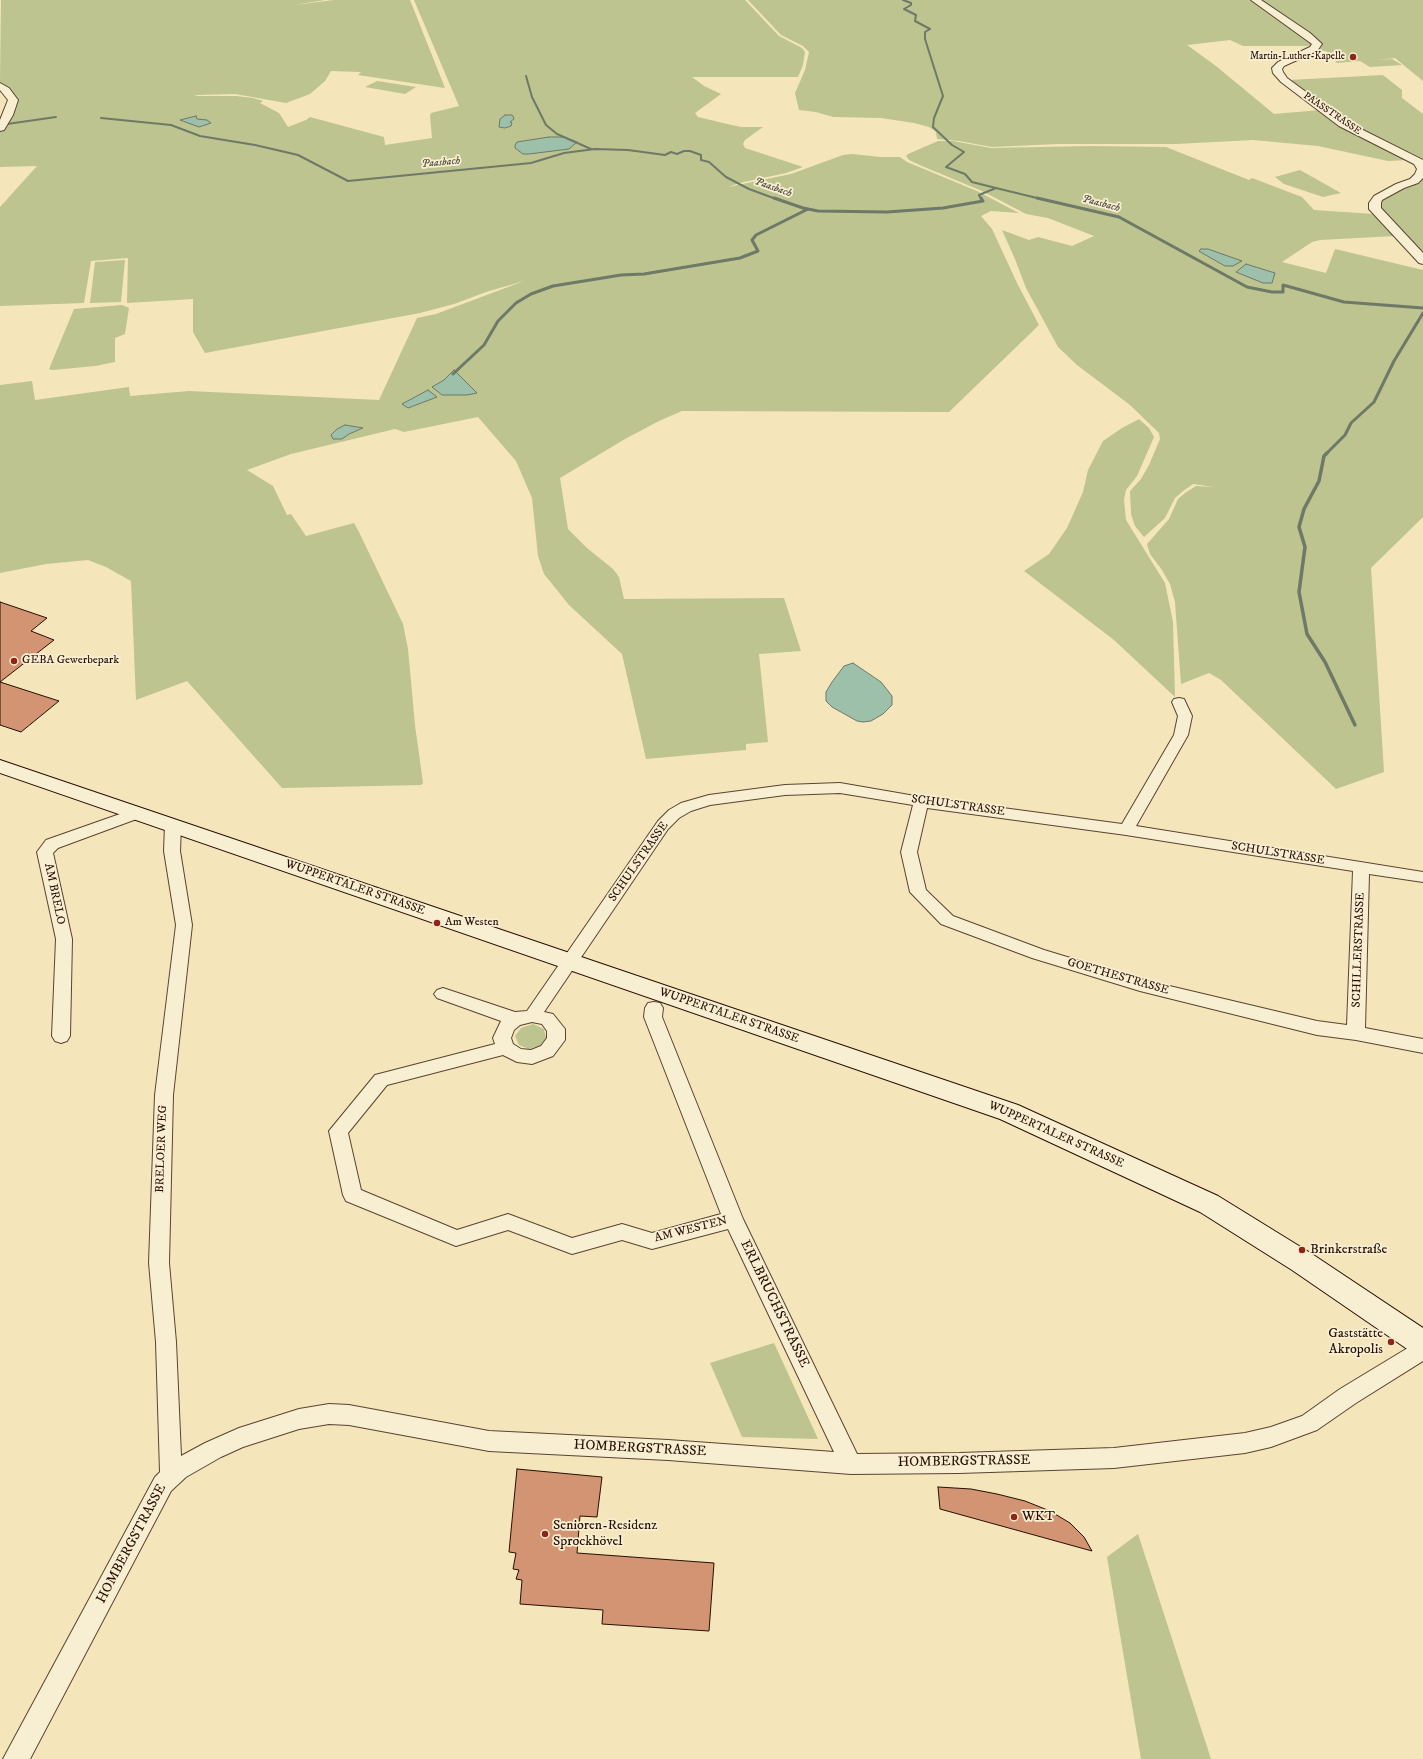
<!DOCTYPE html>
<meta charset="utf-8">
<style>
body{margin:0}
canvas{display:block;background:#f4e5ba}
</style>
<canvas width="1423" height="1759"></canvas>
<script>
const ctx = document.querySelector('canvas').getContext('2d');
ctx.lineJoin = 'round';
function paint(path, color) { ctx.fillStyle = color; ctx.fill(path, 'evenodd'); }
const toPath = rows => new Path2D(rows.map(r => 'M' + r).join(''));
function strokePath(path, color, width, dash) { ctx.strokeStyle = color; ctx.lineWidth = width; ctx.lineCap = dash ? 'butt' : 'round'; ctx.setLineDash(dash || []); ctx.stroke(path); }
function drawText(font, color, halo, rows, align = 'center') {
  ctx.font = font + ' "IM FELL DW Pica",serif'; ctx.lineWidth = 3.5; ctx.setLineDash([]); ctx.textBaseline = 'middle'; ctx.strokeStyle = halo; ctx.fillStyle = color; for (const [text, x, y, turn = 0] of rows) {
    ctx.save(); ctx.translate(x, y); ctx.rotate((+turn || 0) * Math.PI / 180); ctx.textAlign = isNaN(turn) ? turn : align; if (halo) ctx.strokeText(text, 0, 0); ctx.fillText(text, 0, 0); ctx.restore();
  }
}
const green = toPath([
 [1,0,325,0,294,5,334,0,410,0,445,88,358,75,361,72,331,71,325,81,310,94,286,103,235,94,198,95,194,96,236,96,253,98,263,101,260,103,279,113,288,127,306,120,310,117,384,137,385,145,432,138,430,116,431,113,459,106,414,0,745,0,779,36,802,48,805,52,803,65,798,77,692,77,704,86,721,94,695,113,698,117,723,123,741,127,763,127,745,140,743,144,745,148,803,167,786,173,739,183,728,187,791,174,843,155,852,154,880,157,900,157,907,162,977,191,1019,213,991,211,981,216,992,229,1017,283,1039,325,949,412,682,411,659,421,625,439,560,478,568,529,587,548,613,569,619,577,624,599,784,598,801,651,759,654,768,742,746,744,746,750,646,759,622,654,569,605,544,574,538,556,532,498,516,461,478,417,404,432,395,429,291,454,247,470,273,486,287,515,291,514,306,536,354,523,359,532,403,624,408,649,415,725,423,783,421,785,282,788,187,681,136,700,131,581,106,567,88,560,46,564,0,573,0,385,32,381,35,400,129,387,130,396,189,391,379,400,417,318,436,314,524,281,486,292,454,304,420,313,205,353,193,332,193,299,127,303,128,258,91,261,84,303,0,306,0,207,37,166,0,167,0,131,6,126,11,91,0,82],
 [748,0,1252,0,1313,44,1311,46,1243,46,1230,40,1187,45,1216,66,1274,114,1320,110,1408,160,1388,161,1318,146,1253,140,1176,144,1058,144,992,147,959,141,937,139,936,132,929,127,914,123,881,118,833,117,816,112,799,110,795,93,805,70,809,52,803,46,781,35],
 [1259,0,1423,0,1423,81,1395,58,1377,60,1392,59,1402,65,1370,67,1360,61,1337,63,1326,51,1314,51,1321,45],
 [1383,75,1402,90,1402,98,1423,114,1423,159,1346,123,1289,80],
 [377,81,416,87,405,94,365,87],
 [938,141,953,141,991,148,1090,146,1166,147,1249,180,1252,178,1302,197,1314,210,1374,214,1395,236,1320,240,1312,242,1282,262,1326,273,1335,249,1423,270,1423,517,1371,568,1384,772,1336,789,1221,680,1209,673,1181,684,1175,602,1170,584,1162,570,1150,554,1147,544,1169,519,1178,499,1185,493,1196,486,1214,487,1193,484,1183,491,1175,498,1165,518,1144,537,1135,526,1131,514,1130,491,1141,479,1149,465,1160,439,1159,433,1130,405,1077,365,1058,347,1026,288,1015,259,1002,230,1029,240,1038,237,1072,246,1094,236,1048,218,1026,214,982,191,922,166,909,160,906,156,908,154],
 [1300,170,1341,193,1323,197,1284,184,1275,177],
 [1423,178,1423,255,1379,209,1381,199],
 [125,260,121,302,90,303,95,262],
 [122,305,129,308,125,334,115,338,115,362,95,366,53,370,49,369,74,309],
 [1139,419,1149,428,1154,437,1137,476,1126,490,1124,500,1126,520,1165,583,1173,622,1175,697,1114,640,1024,571,1049,554,1067,528,1083,492,1088,470,1103,441,1122,428],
 [533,1024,544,1029,546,1038,541,1045,529,1049,519,1045,515,1036,521,1028],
 [774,1343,818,1439,742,1437,710,1363],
 [1138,1534,1211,1759,1141,1759,1107,1557]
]);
const water = toPath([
 [505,115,512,115,513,116,514,119,510,122,512,123,511,126,505,128,499,127,500,119,505,115],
 [196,116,197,119,207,120,211,123,199,127,180,120,196,116],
 [549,137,564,137,577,142,569,149,529,154,523,154,515,148,515,145,517,142,549,137],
 [1201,249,1208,249,1242,261,1233,266,1225,266,1202,253,1199,251,1201,249],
 [1246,264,1275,273,1272,283,1263,283,1236,272,1246,264],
 [454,370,477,393,467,395,442,395,432,387,444,380,454,370],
 [428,390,437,397,408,408,402,404,428,390],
 [345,425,363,428,349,434,342,439,333,439,331,435,337,429,345,425],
 [853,663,881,682,892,696,892,705,883,714,871,721,863,722,857,721,832,707,826,701,826,692,832,682,844,666,853,663]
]);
const streamFar2 = toPath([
 [903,0,911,3,911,5,904,9,916,15,915,21,930,29,925,32,925,39,943,96,934,118,933,127,952,145,964,152,946,167,965,174,972,182,996,188],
 [526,76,532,97,546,125,557,134,591,149],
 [101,118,171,125,200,136,255,145,298,155,348,181,531,163,564,153,595,149,628,150,665,155,671,152,677,154,684,151,690,151,701,155,701,160,709,162,726,177,749,189,776,199],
 [0,125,56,117],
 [981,199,979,195,996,188,1041,199]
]);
const streamFar1 = toPath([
 [774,198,803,208,818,211,887,212,943,208,983,201,981,198],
 [1037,198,1119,217,1247,287,1272,292,1283,292,1283,285,1344,302,1423,308],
 [453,374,484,345,498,321,516,303,531,294,553,286,621,275,644,274,740,258,758,251,752,240,756,235,808,209],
 [1326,454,1345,435,1351,423,1374,402,1394,361,1423,313]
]);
const stream = toPath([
 [1327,453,1324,456,1319,481,1304,509,1299,527,1305,547,1299,592,1307,634,1325,662,1355,725]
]);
const building = toPath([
 [0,602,47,618,31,631,54,640,0,682,59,701,21,732,0,725,0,602],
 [517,1469,602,1477,597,1517,580,1516,577,1553,714,1563,709,1631,602,1624,603,1610,520,1604,522,1580,516,1579,519,1570,513,1569,516,1553,509,1552,517,1469],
 [938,1487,971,1489,997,1494,1025,1501,1050,1511,1070,1523,1084,1537,1092,1551,940,1509,938,1487]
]);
const minor = toPath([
 [1179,698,1184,699,1192,716,1188,735,1136,826,1423,872,1423,882,1369,874,1365,1028,1423,1039,1423,1053,1356,1040,1317,1035,1140,991,1032,958,941,924,910,892,901,852,913,805,840,793,785,795,710,805,691,811,679,818,668,829,544,1012,553,1014,565,1029,565,1040,553,1056,532,1064,517,1062,503,1055,387,1085,348,1133,361,1190,457,1230,508,1214,572,1238,622,1224,652,1233,721,1214,644,1017,645,1008,648,1003,654,1002,660,1003,663,1008,662,1017,743,1219,857,1454,959,1453,1114,1448,1245,1433,1271,1427,1302,1416,1340,1389,1416,1343,1423,1341,1423,1361,1356,1403,1317,1430,1271,1447,1245,1453,1114,1468,959,1473,851,1474,668,1460,489,1451,349,1425,329,1424,299,1429,243,1447,221,1457,186,1477,171,1491,30,1759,3,1759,155,1477,160,1472,156,1342,149,1263,155,1095,176,925,164,851,165,825,168,821,173,820,178,821,181,825,180,851,192,925,173,1095,169,1263,176,1342,181,1456,205,1443,239,1428,299,1409,329,1404,349,1405,489,1431,668,1440,834,1452,728,1229,652,1249,622,1240,572,1254,508,1230,456,1246,346,1201,343,1195,329,1131,375,1075,495,1044,493,1038,501,1021,437,998,434,994,437,990,443,988,515,1012,527,1011,658,821,669,810,681,803,709,795,785,785,840,783,921,797,1122,824,1174,735,1178,716,1172,702,1174,699,1179,698],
 [927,808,1126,835,1353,871,1347,1025,1317,1021,1140,979,1044,950,953,916,926,890,917,852,927,808],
 [532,1022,542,1024,547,1031,547,1038,541,1046,531,1050,521,1049,513,1044,511,1038,514,1030,520,1025,532,1022],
 [137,808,142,809,145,813,142,817,58,848,53,853,72,939,70,1036,67,1041,61,1043,55,1041,52,1036,56,939,37,852,46,840,137,808]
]);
const tertiary = toPath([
 [1251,0,1261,0,1310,33,1322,44,1317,51,1284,66,1282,69,1283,72,1287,78,1347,122,1423,160,1423,178,1418,183,1404,188,1382,200,1381,203,1381,208,1423,253,1423,264,1419,263,1369,209,1369,203,1374,196,1396,184,1410,179,1415,174,1417,169,1414,164,1339,126,1281,82,1273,73,1272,68,1278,62,1310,47,1312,44,1251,0],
 [0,83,9,88,18,100,13,115,4,130,0,131,0,120,8,100,0,90,0,83]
]);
const secondary = toPath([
 [0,760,1018,1105,1218,1196,1312,1254,1423,1328,1423,1357,1413,1353,1292,1270,1200,1212,1000,1119,0,773,0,760]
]);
const markers = [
 [1353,57,4,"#8f2418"],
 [14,661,4,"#8f2418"],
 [437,923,4,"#8f2418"],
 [1302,1250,4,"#8f2418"],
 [1391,1342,4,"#8f2418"],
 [1014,1517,4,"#8f2418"],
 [545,1534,4,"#8f2418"]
];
const farPoinames = [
 ["Martin-Luther-Kapelle",1345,57]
];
const farStreetnames = [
 ["PAASSTRASSE",1332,114,34]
];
const farWaternames = [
 ["Paasbach",441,163,-5],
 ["Paasbach",773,188,20],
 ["Paasbach",1101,204,15]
];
const poiNames = [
 ["GEBA Gewerbepark",22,661],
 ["Am Westen",445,923]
];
const streetNames = [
 ["SCHULSTRASSE",958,806,8],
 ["SCHULSTRASSE",1278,854,9],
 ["SCHULSTRASSE",639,862,-55],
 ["WUPPERTALER STRASSE",355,888,19],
 ["AM BRELO",54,894,78],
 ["SCHILLERSTRASSE",1359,950,-88],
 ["GOETHESTRASSE",1118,977,16],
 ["WUPPERTALER STRASSE",729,1016,19],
 ["WUPPERTALER STRASSE",1056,1135,24],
 ["BRELOER WEG",162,1149,-88],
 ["AM WESTEN",691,1230,-14]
];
const nearPoinames = [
 ["Brinkerstraße",1310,1250],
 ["Gaststätte",1383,1334,"right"],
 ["Akropolis",1383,1350,"right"],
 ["WKT",1022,1517],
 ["Senioren-Residenz",553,1526],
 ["Sprockhövel",553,1542]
];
const nearStreetnames = [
 ["ERLBRUCHSTRASSE",774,1304,64],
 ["HOMBERGSTRASSE",640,1449,3],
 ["HOMBERGSTRASSE",964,1462,-1],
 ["HOMBERGSTRASSE",132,1544,-62]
];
paint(green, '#bdc48f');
paint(water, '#9dc0aa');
strokePath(water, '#6e7967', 1);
strokePath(streamFar2, '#6e7967', 2);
strokePath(streamFar1, '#6e7967', 3);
strokePath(stream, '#6e7967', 3.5);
paint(building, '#d29473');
strokePath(building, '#270f03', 1);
strokePath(minor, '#5a4431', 2);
strokePath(tertiary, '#5a4431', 2);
strokePath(secondary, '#270f03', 2);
paint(minor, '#f8eed2');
paint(tertiary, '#f8eed2');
paint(secondary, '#f8eed2');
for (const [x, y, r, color] of markers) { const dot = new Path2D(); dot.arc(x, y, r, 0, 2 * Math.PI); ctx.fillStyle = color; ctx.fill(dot); strokePath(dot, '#f8eed2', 1.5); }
drawText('10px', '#270f03', '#f8eed2', farPoinames, 'right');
drawText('10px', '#270f03', '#f8eed2', farStreetnames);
drawText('italic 11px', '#504d3d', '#f8eed2', farWaternames);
drawText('12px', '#270f03', '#f8eed2', poiNames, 'left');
drawText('12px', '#270f03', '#f8eed2', streetNames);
drawText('14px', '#270f03', '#f8eed2', nearPoinames, 'left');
drawText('14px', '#270f03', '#f8eed2', nearStreetnames);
</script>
